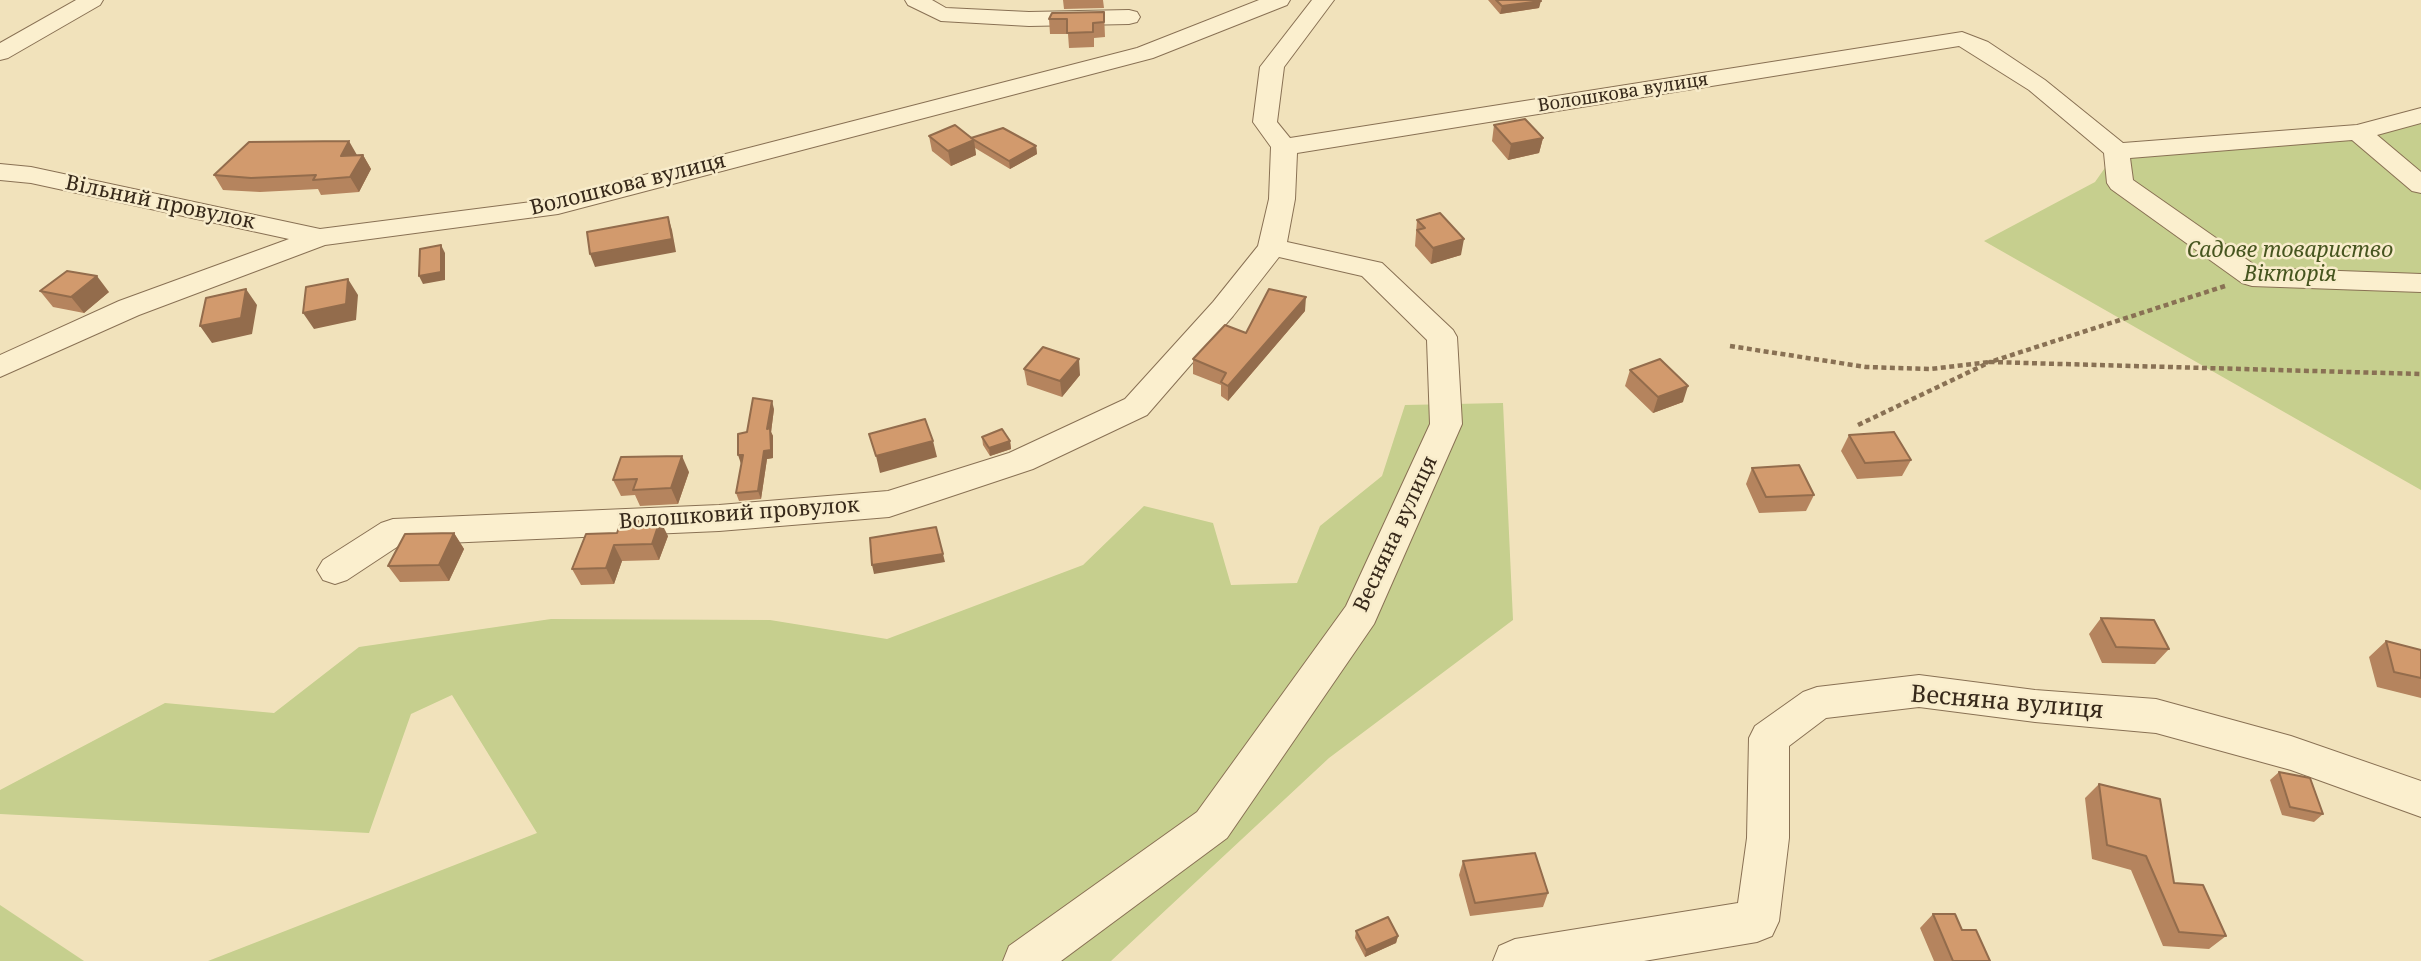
<!DOCTYPE html>
<meta charset="utf-8">
<style>
body{margin:0}
canvas{display:block;background:#f1e2bb}
</style>
<canvas width="2421" height="961"></canvas>
<script>
const ctx = document.querySelector('canvas').getContext('2d');
ctx.lineJoin = 'round';
function paint(path, color) { ctx.fillStyle = color; ctx.fill(path, 'evenodd'); }
const toPath = rows => new Path2D(rows.map(r => 'M' + r).join(''));
function strokePath(path, color, width, dash) { ctx.strokeStyle = color; ctx.lineWidth = width; ctx.lineCap = dash ? 'butt' : 'round'; ctx.setLineDash(dash || []); ctx.stroke(path); }
function drawText(font, color, halo, rows, align = 'center') {
  ctx.font = font + ' "Noto Serif",serif'; ctx.lineWidth = 5; ctx.setLineDash([]); ctx.textBaseline = 'middle'; ctx.strokeStyle = halo; ctx.fillStyle = color; for (const [text, x, y, turn = 0] of rows) {
    ctx.save(); ctx.translate(x, y); ctx.rotate((+turn || 0) * Math.PI / 180); ctx.textAlign = isNaN(turn) ? turn : align; if (halo) ctx.strokeText(text, 0, 0); ctx.fillText(text, 0, 0); ctx.restore();
  }
}
const green = toPath([
 [2421,108,2421,490,1984,241,2095,182,2121,145,2352,127],
 [1503,403,1513,620,1329,758,1111,961,208,961,537,833,452,695,411,714,369,833,0,814,0,790,165,703,274,713,359,647,551,619,770,620,887,639,1083,565,1144,506,1213,523,1231,585,1297,583,1320,526,1382,476,1405,405],
 [0,905,84,961,0,961]
]);
const path = toPath([
 [2225,286,1990,362,2421,374],
 [1730,346,1866,367,1930,369,1990,362],
 [1858,425,1986,364]
]);
const minor = toPath([
 [76,0,103,0,100,5,8,58,0,60,0,43,76,0],
 [905,0,932,0,946,8,1029,12,1129,10,1137,12,1140,17,1137,22,1129,24,1029,26,941,21,908,5,905,0],
 [1259,0,1290,0,1287,5,1153,58,558,214,325,245,139,315,0,377,0,355,119,301,289,239,31,183,0,180,0,164,31,167,320,229,547,200,1137,48,1259,0],
 [1312,0,1334,0,1284,67,1277,122,1290,138,1962,32,1988,42,2045,80,2123,143,2357,125,2421,108,2421,123,2377,135,2421,172,2421,193,2412,191,2352,140,2130,158,2133,180,2259,268,2421,274,2421,292,2252,286,2242,283,2111,189,2107,183,2104,153,2029,90,1959,46,1297,153,1295,199,1287,242,1382,263,1453,330,1457,337,1462,424,1374,624,1227,838,1061,961,1003,961,1009,946,1197,812,1346,606,1430,424,1427,340,1362,276,1279,257,1233,316,1147,415,1033,469,889,517,719,531,400,545,347,580,335,584,323,580,317,570,323,560,381,523,393,519,719,505,888,491,1009,453,1125,399,1213,302,1258,246,1269,199,1271,147,1253,122,1260,67,1312,0],
 [1919,675,2035,690,2156,699,2291,736,2421,781,2421,817,2291,770,2156,733,2035,722,1919,707,1826,718,1789,746,1789,838,1779,921,1772,936,1757,942,1644,961,1493,961,1499,946,1515,939,1738,903,1747,838,1749,738,1755,726,1803,692,1817,687,1919,675]
]);
const wall = toPath([
 [1063,0,1103,0,1104,8,1064,9],
 [1488,0,1540,0,1539,8,1500,14],
 [1104,12,1105,37,1094,38,1094,47,1069,48,1068,34,1050,34,1049,19],
 [1494,125,1543,138,1539,153,1508,160,1492,141],
 [929,136,971,138,1036,146,1037,154,1010,169,975,148,976,155,951,166,932,151],
 [357,155,363,155,371,169,359,192,321,195,318,189,260,192,223,190,214,175],
 [1417,220,1461,255,1431,264,1415,246],
 [40,291,109,292,84,313,53,307],
 [1305,311,1228,401,1221,396,1221,385,1193,374,1193,359,1246,333],
 [1024,369,1080,375,1062,397,1027,385],
 [1630,370,1683,402,1653,413,1625,386],
 [774,409,771,432,773,436,773,458,767,459,761,499,739,501,736,493,747,432],
 [1849,435,1911,460,1902,476,1857,479,1841,451],
 [982,437,1010,441,1011,449,990,456,983,445],
 [1752,468,1814,495,1806,511,1759,513,1746,484],
 [689,472,678,504,640,506,635,495,621,496,613,480],
 [454,533,464,549,449,581,400,582,388,566],
 [586,534,668,536,659,560,622,561,614,584,581,585,572,569],
 [2101,618,2169,649,2155,664,2102,663,2089,634],
 [2386,641,2421,650,2421,698,2377,687,2369,657],
 [2279,772,2323,814,2314,822,2282,815,2270,780],
 [2099,784,2174,883,2226,936,2209,949,2163,946,2131,870,2092,859,2085,798],
 [1463,861,1548,893,1543,907,1470,916,1459,875],
 [1933,914,1962,930,1990,961,1934,961,1920,928],
 [1356,931,1398,936,1396,943,1365,957,1355,938]
]);
const shadedWall = toPath([
 [1541,1,1539,8,1500,14,1502,6],
 [1543,138,1539,153,1508,160,1511,144],
 [974,140,976,155,951,166,948,151],
 [349,141,357,155,341,156],
 [1036,146,1037,154,1010,169,1009,161],
 [363,155,371,169,359,192,350,177],
 [668,217,672,230,676,252,595,267,590,254],
 [1464,239,1461,255,1431,264,1433,248],
 [441,245,445,253,445,280,423,284,419,276],
 [97,276,109,292,84,313,71,297],
 [348,279,358,295,356,320,314,329,303,313],
 [246,289,257,305,252,334,212,343,200,326],
 [1306,297,1305,311,1228,401,1228,386],
 [1079,359,1080,375,1062,397,1060,381],
 [1688,386,1683,402,1653,413,1658,397],
 [772,401,774,409,771,432,773,436,773,458,767,459,761,499,758,491],
 [933,441,937,457,880,473,876,456],
 [1010,441,1011,449,990,456,989,448],
 [738,455,743,455,741,464],
 [682,456,689,472,678,504,671,488],
 [660,520,668,536,659,560,652,544],
 [454,533,464,549,449,581,439,565],
 [614,545,622,561,614,584,606,568],
 [943,554,945,562,874,574,872,565],
 [1398,936,1396,943,1365,957,1366,950]
]);
const building = toPath([
 [1496,0,1540,0,1541,1,1502,6,1496,0],
 [1104,12,1104,22,1093,23,1093,32,1067,33,1067,19,1049,19,1052,13,1104,12],
 [1525,119,1543,138,1511,144,1494,125,1525,119],
 [955,125,974,140,948,151,929,136,955,125],
 [1003,128,1036,146,1009,161,971,138,1003,128],
 [349,141,341,156,363,155,350,177,313,180,316,175,251,178,214,175,249,142,349,141],
 [1440,213,1464,239,1433,248,1417,230,1425,228,1417,220,1440,213],
 [668,217,672,239,590,254,587,232,668,217],
 [441,245,441,272,419,276,420,249,441,245],
 [67,271,97,276,71,297,40,291,67,271],
 [348,279,346,304,303,313,306,287,348,279],
 [246,289,241,318,200,326,206,298,246,289],
 [1269,289,1306,297,1228,386,1221,382,1226,373,1193,359,1225,325,1246,333,1269,289],
 [1043,347,1079,359,1060,381,1024,369,1043,347],
 [1660,359,1688,386,1658,397,1630,370,1660,359],
 [753,398,772,401,767,429,770,428,771,450,764,451,758,491,736,493,743,455,738,455,738,434,747,432,753,398],
 [925,419,933,441,876,456,869,434,925,419],
 [1002,429,1010,441,989,448,982,437,1002,429],
 [1894,432,1911,460,1865,463,1849,435,1894,432],
 [682,456,671,488,633,490,637,479,613,480,621,457,682,456],
 [1799,465,1814,495,1766,497,1752,468,1799,465],
 [660,520,652,544,614,545,606,568,572,569,586,534,617,533,621,522,660,520],
 [936,527,943,554,872,565,870,538,936,527],
 [454,533,439,565,388,566,405,534,454,533],
 [2101,618,2154,620,2169,649,2116,647,2101,618],
 [2386,641,2421,650,2421,678,2394,672,2386,641],
 [2279,772,2310,778,2323,814,2290,807,2279,772],
 [2099,784,2160,799,2174,883,2203,885,2226,936,2179,932,2146,856,2107,845,2099,784],
 [1535,853,1548,893,1475,903,1463,861,1535,853],
 [1933,914,1955,914,1962,930,1976,930,1990,961,1953,961,1933,914],
 [1388,917,1398,936,1366,950,1356,931,1388,917]
]);
const farStreetnames = [
 ["Волошкова вулиця",1623,93,-9]
];
const streetNames = [
 ["Волошкова вулиця",628,185,-14],
 ["Вільний провулок",160,203,12],
 ["Волошковий провулок",739,514,-4],
 ["Весняна вулиця",1396,534,-65]
];
const parkNames = [
 ["Садове товариство",2290,251],
 ["Вікторія",2290,275]
];
const nearStreetnames = [
 ["Весняна вулиця",2007,703,5]
];
paint(green, '#c6cf8e');
strokePath(minor, '#897154', 2);
strokePath(path, '#897154', 4.5, [5, 3.5]);
paint(minor, '#fbefce');
paint(wall, '#b5845e');
paint(shadedWall, '#936c4c');
paint(building, '#d29a6d');
strokePath(building, '#936c4c', 2);
drawText('18px', '#37291a', '#f8eccb', farStreetnames);
drawText('21px', '#37291a', '#f8eccb', streetNames);
drawText('italic 21px', '#46551f', '#f8eccb', parkNames);
drawText('24px', '#37291a', '#f8eccb', nearStreetnames);
</script>
